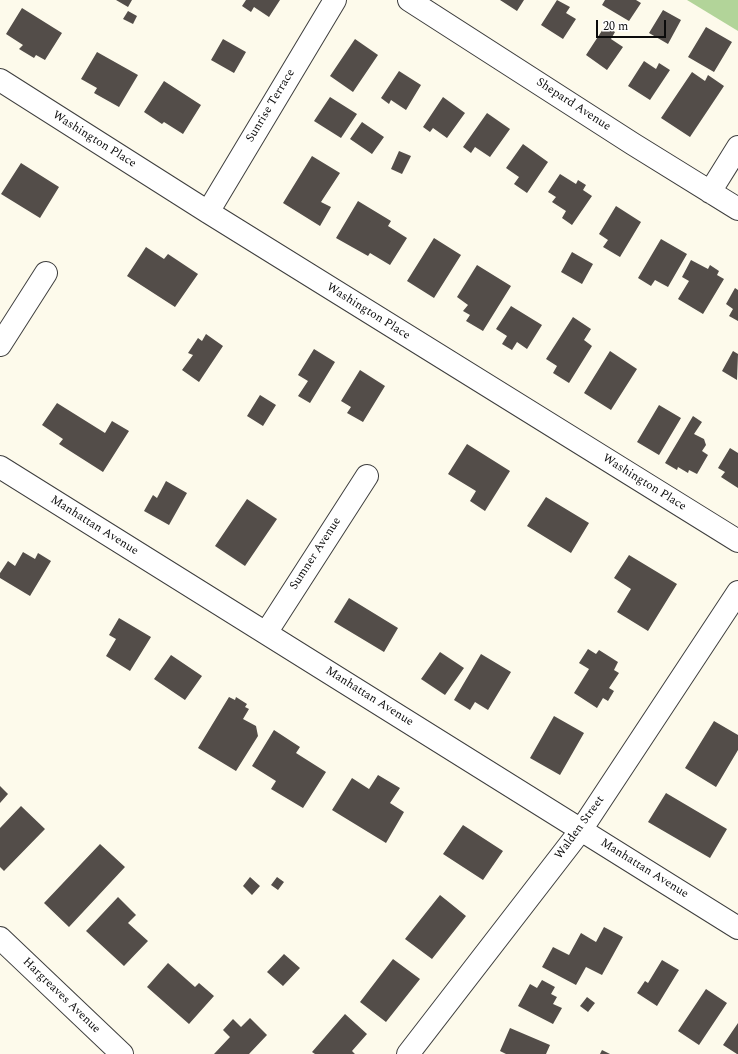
<!DOCTYPE html>
<style>
body{margin:0}
#map{position:relative;width:738px;height:1054px;overflow:hidden;background:#fdfaeb;font-family:Spectral,serif}
canvas{display:block}
.scale{position:absolute;left:596px;top:20px;width:70px;height:18px;box-sizing:border-box;border:2px solid #0b0b0b;border-top:0;padding-left:5px;font-size:12px;line-height:14px;white-space:nowrap;color:#0b0b0b;-webkit-text-stroke:3px #fff;paint-order:stroke}
</style>
<div id="map">
<canvas width="738" height="1054"></canvas>
<div class="scale">20 m</div>
</div>
<script>
const ctx = document.querySelector('canvas').getContext('2d');
ctx.lineJoin = 'round';
function paint(path, color) { ctx.fillStyle = color; ctx.fill(path, 'evenodd'); }
const toPath = rows => new Path2D(rows.map(r => 'M' + r).join(''));
function strokePath(path, color, width, dash) { ctx.strokeStyle = color; ctx.lineWidth = width; ctx.lineCap = dash ? 'butt' : 'round'; ctx.setLineDash(dash || []); ctx.stroke(path); }
function drawText(font, color, halo, rows, align = 'center') {
  ctx.font = font + ' Spectral,serif'; ctx.lineWidth = 4; ctx.setLineDash([]); ctx.textBaseline = 'middle'; ctx.strokeStyle = halo; ctx.fillStyle = color; for (const [text, x, y, turn = 0] of rows) {
    ctx.save(); ctx.translate(x, y); ctx.rotate((+turn || 0) * Math.PI / 180); ctx.textAlign = isNaN(turn) ? turn : align; if (halo) ctx.strokeText(text, 0, 0); ctx.fillText(text, 0, 0); ctx.restore();
  }
}
const forest = toPath([
 [687,0,738,0,738,31]
]);
const building = toPath([
 [116,0,132,0,128,7],
 [246,0,280,0,269,17,254,7,251,12,242,6],
 [500,0,524,0,517,11],
 [557,0,570,7,566,13,576,19,563,39,541,25],
 [605,0,636,0,641,3,629,21,602,5],
 [22,8,62,33,45,60,36,55,34,58,19,49,23,45,6,34],
 [663,10,681,20,668,44,649,33],
 [128,11,137,16,133,24,123,19],
 [605,26,615,32,611,39,623,47,607,70,586,55],
 [706,27,732,42,714,72,688,57],
 [223,39,246,52,234,73,211,60],
 [355,39,378,55,353,92,330,76],
 [97,52,138,75,119,107,94,93,97,88,81,79],
 [644,61,656,69,659,63,670,70,650,100,628,86],
 [399,71,421,85,406,110,391,100,389,104,381,98],
 [692,72,705,81,708,75,724,86,690,137,661,118],
 [164,81,201,105,183,134,164,122,162,124,144,112],
 [330,97,357,114,341,138,314,121],
 [443,97,465,113,447,138,433,128,430,132,423,127],
 [487,113,510,129,490,157,475,147,471,153,463,147],
 [362,122,384,137,372,154,350,139],
 [523,144,548,162,527,193,514,184,519,177,506,168],
 [399,151,411,156,402,174,391,169],
 [312,156,340,173,321,202,331,207,320,226,283,203],
 [21,163,59,187,40,218,1,194],
 [560,174,576,184,578,180,586,185,583,190,592,196,572,225,562,218,566,211,552,202,556,197,548,192],
 [358,201,391,221,388,226,407,238,390,265,370,253,368,256,336,238],
 [616,206,641,222,620,257,603,247,608,240,599,234],
 [434,238,461,255,434,298,407,281],
 [661,239,687,254,668,287,655,280,651,286,638,278],
 [146,247,164,259,168,254,198,274,175,307,127,276],
 [572,252,593,264,582,284,561,272],
 [691,260,708,269,710,265,719,271,717,275,724,279,703,314,678,299,689,281,682,277],
 [477,265,511,286,483,331,466,321,470,315,463,311,468,305,457,297],
 [735,288,738,290,738,321,729,316,733,309,726,304],
 [511,306,542,325,527,349,517,342,512,350,502,344,507,336,496,329],
 [573,317,591,329,584,340,592,346,569,383,553,373,557,366,546,359],
 [206,334,223,346,199,382,182,370,193,355,188,353,198,338,202,341],
 [314,349,335,362,310,403,298,396,308,381,298,375],
 [610,351,637,369,611,410,584,393],
 [733,351,738,354,737,380,722,371],
 [360,370,385,386,363,422,347,413,351,407,341,401],
 [260,395,276,405,263,426,247,416],
 [57,403,105,433,112,421,129,431,103,472,59,444,63,439,42,425],
 [659,405,681,418,659,455,637,442],
 [693,416,702,422,694,434,704,439,706,445,702,451,708,455,697,474,689,470,688,473,678,467,677,470,665,463],
 [467,444,510,471,485,511,470,501,476,491,448,474],
 [730,448,738,453,738,488,721,477,725,472,718,468],
 [166,481,187,493,169,525,144,511,153,495,157,498],
 [546,497,589,523,571,553,527,526],
 [247,499,277,519,245,566,215,546],
 [23,552,35,559,38,553,51,561,30,596,0,578,0,573,8,561,15,566],
 [629,555,677,584,648,631,617,612,631,589,614,578],
 [349,598,398,628,384,652,334,622],
 [119,618,151,637,130,671,106,656,116,639,109,635],
 [588,649,596,654,599,650,618,662,614,670,619,673,609,688,614,691,608,701,603,698,597,708,574,693,589,669,579,663],
 [440,652,464,668,445,695,421,679],
 [481,654,511,672,488,710,475,702,470,710,454,700],
 [171,655,202,676,185,700,154,679],
 [229,697,235,700,236,697,247,704,245,707,249,709,243,719,256,726,258,736,236,771,198,748],
 [554,716,584,733,560,775,530,758],
 [714,721,738,735,738,750,716,787,685,768],
 [274,730,300,747,296,753,326,772,303,808,271,789,276,781,252,766],
 [378,775,400,788,390,803,404,812,386,843,332,810,352,778,369,789],
 [0,786,8,794,0,803],
 [666,793,727,829,710,858,648,822],
 [21,806,45,829,4,871,0,867,0,828],
 [463,825,503,851,483,880,443,854],
 [100,844,125,867,69,927,44,903],
 [250,877,260,886,252,895,243,886],
 [277,877,284,882,278,890,271,885],
 [440,895,466,916,432,959,405,939],
 [118,897,136,915,128,923,148,941,124,966,86,931],
 [604,927,623,937,602,975,586,967,576,985,542,967,553,947,569,955,581,933,596,942],
 [284,954,300,968,283,986,267,972],
 [393,959,420,979,386,1022,360,1002],
 [662,960,679,970,657,1006,637,993,645,981,648,983],
 [168,963,195,987,199,983,214,996,189,1024,147,987],
 [542,980,555,987,551,994,557,997,553,1004,562,1008,553,1024,518,1006,530,984,537,988],
 [706,989,727,1003,699,1045,678,1031],
 [587,997,595,1003,588,1012,580,1006],
 [345,1014,367,1034,352,1051,355,1054,315,1054,312,1052],
 [250,1018,267,1035,249,1054,214,1054,230,1037,223,1030,233,1019,241,1027],
 [738,1023,738,1054,737,1054,723,1045],
 [510,1028,550,1045,546,1054,506,1054,500,1051],
 [602,1050,610,1054,600,1054]
]);
const minor = toPath([
 [409,0,633,144,738,209],
 [0,80,208,212,738,541],
 [710,192,738,147],
 [208,212,335,0],
 [0,345,46,273],
 [0,467,738,928],
 [266,633,367,476],
 [0,938,122,1054],
 [408,1054,581,830,738,592]
]);
const streetNames = [
 ["Shepard Avenue",573,105,33],
 ["Sunrise Terrace",271,106,-59],
 ["Washington Place",94,140,32],
 ["Washington Place",368,312,32],
 ["Washington Place",644,483,32],
 ["Manhattan Avenue",94,526,32],
 ["Sumner Avenue",316,554,-57],
 ["Manhattan Avenue",369,697,32],
 ["Walden Street",580,828,-54],
 ["Manhattan Avenue",644,869,32],
 ["Hargreaves Avenue",61,996,44]
];
paint(forest, '#b2d499');
paint(building, '#534d49');
strokePath(minor, '#3e3e3e', 24);
strokePath(minor, '#fff', 22);
drawText('12px', '#0b0b0b', '#fff', streetNames);
</script>
